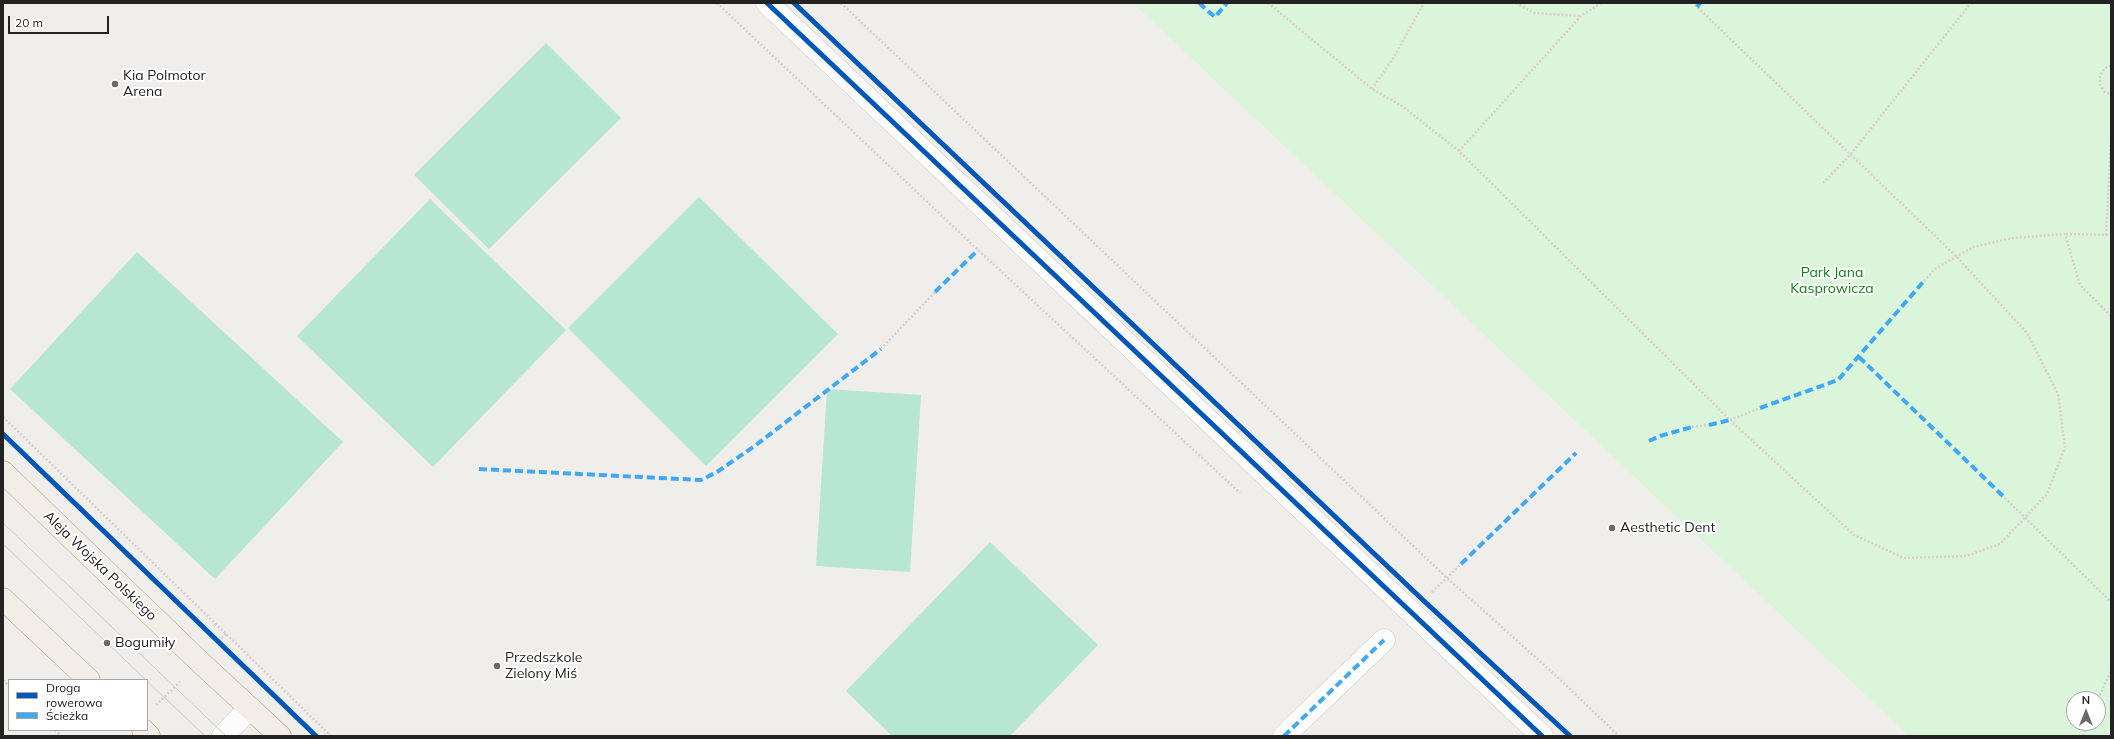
<!DOCTYPE html>
<meta charset="utf-8">
<style>
body{margin:0}
#map{position:relative;width:2114px;height:739px;overflow:hidden;background:#f0eeeb;font-family:Mulish,sans-serif}
canvas{display:block}
.frame{position:absolute;inset:0;border:4px solid #222;pointer-events:none}
.legend{position:absolute;left:8px;top:679px;width:140px;height:52px;box-sizing:border-box;background:#fff;border:1px solid #a7a7a7;margin:0;padding:5px 7px;list-style:none;font-size:12px;color:#222}
.legend li{display:flex;align-items:center;gap:8px;height:20px}
.legend b{width:20px;border:1px solid #a7a7a7}
.north{position:absolute;left:2066px;top:691px;width:40px;height:40px;box-sizing:border-box;background:#fff;border:1px solid #a7a7a7;border-radius:50%;rotate:0deg;font-size:11px;font-weight:700;line-height:16px;text-align:center;color:#222}
.north::after{content:'';display:block;margin:auto;width:14px;height:18px;background:#6a6968;clip-path:polygon(50% 0,100% 100%,50% 72%,0 100%)}
.scale{position:absolute;left:8px;top:16px;width:101px;height:18px;box-sizing:border-box;border:2px solid #222;border-top:0;padding-left:5px;font-size:12px;line-height:14px;white-space:nowrap;color:#222;-webkit-text-stroke:3px #fff;paint-order:stroke}
</style>
<div id="map">
<canvas width="2114" height="739"></canvas>
<div class="frame"></div>
<ul class="legend">
<li><b style="height:5px;background:#0057b8"></b>Droga rowerowa</li>
<li><b style="height:5px;background:#3fa9f5"></b>Ścieżka</li>
</ul>
<div class="north">N</div>
<div class="scale">20 m</div>
</div>
<script>
const ctx = document.querySelector('canvas').getContext('2d');
ctx.lineJoin = 'round';
function paint(path, color) { ctx.fillStyle = color; ctx.fill(path, 'evenodd'); }
const toPath = rows => new Path2D(rows.map(r => 'M' + r).join(''));
function strokePath(path, color, width, dash) { ctx.strokeStyle = color; ctx.lineWidth = width; ctx.lineCap = dash ? 'butt' : 'round'; ctx.setLineDash(dash || []); ctx.stroke(path); }
function drawText(font, color, halo, rows, align = 'center') {
  ctx.font = font + ' Mulish,sans-serif'; ctx.lineWidth = 4; ctx.setLineDash([]); ctx.textBaseline = 'middle'; ctx.strokeStyle = halo; ctx.fillStyle = color; for (const [text, x, y, turn = 0] of rows) {
    ctx.save(); ctx.translate(x, y); ctx.rotate((+turn || 0) * Math.PI / 180); ctx.textAlign = isNaN(turn) ? turn : align; if (halo) ctx.strokeText(text, 0, 0); ctx.fillText(text, 0, 0); ctx.restore();
  }
}
const park = toPath([
 [1133,3,2111,3,2111,736,1909,736],
 [2074,699,2098,699,2098,723,2074,723]
]);
const pitch = toPath([
 [546,43,621,118,489,249,414,175],
 [699,197,838,334,706,466,568,328],
 [430,199,566,330,433,467,297,336],
 [137,252,343,442,215,579,10,389],
 [827,389,921,395,910,572,816,566],
 [990,542,1098,645,1010,736,892,736,846,691]
]);
const path = toPath([
 [717,3,978,250,1240,493],
 [841,3,1447,578,1552,672,1619,736],
 [1268,3,1372,89,1402,106,1459,151,1730,420,1854,535,1904,558,1966,556,2000,544,2047,494,2065,447,2058,394,2027,333,1956,256,1693,3],
 [1516,3,1534,13,1580,16],
 [2111,66,2105,68,2100,75,2100,85,2105,92,2111,94],
 [1372,89,1394,57,1424,3],
 [1459,151,1581,16,1601,3],
 [1823,183,1850,155,1971,3],
 [2066,234,2111,235],
 [2106,235,2111,140],
 [1924,281,1935,269,1973,247,2013,238,2065,234,2080,285,2111,316],
 [881,349,935,292],
 [3,417,331,736],
 [1730,420,1760,408],
 [1692,427,1709,425],
 [2005,498,2111,602],
 [1432,592,1461,564],
 [219,641,226,634],
 [3,680,9,686],
 [2098,699,2111,671],
 [156,705,180,682],
 [55,730,61,736],
 [2083,736,2088,723]
]);
const minor = toPath([
 [767,3,1542,736],
 [223,736,250,708],
 [1284,736,1384,640]
]);
const major = toPath([
 [3,472,200,662,280,736],
 [3,599,89,680],
 [143,730,149,736]
]);
const tram = toPath([
 [3,523,226,736],
 [3,544,146,680],
 [147,681,205,736]
]);
const quiet = toPath([
 [1199,3,1215,17,1227,3],
 [1697,7,1700,3],
 [935,292,978,250],
 [1859,357,2005,498],
 [1760,408,1838,380,1924,281],
 [1709,425,1730,420],
 [1649,441,1660,436,1692,427],
 [479,469,701,480,717,472,756,445,881,349],
 [1461,564,1576,453],
 [1284,736,1384,640]
]);
const cycleway = toPath([
 [767,3,1542,736],
 [794,3,1424,601,1570,736],
 [3,434,316,736]
]);
const markers = [
 [115,84,4,"#6a6968"],
 [1612,528,4,"#6a6968"],
 [107,643,4,"#6a6968"],
 [497,666,4,"#6a6968"]
];
const poiNames = [
 ["Kia Polmotor",123,76],
 ["Arena",123,92],
 ["Aesthetic Dent",1620,528],
 ["Bogumiły",115,643],
 ["Przedszkole",505,658],
 ["Zielony Miś",505,674]
];
const parkNames = [
 ["Park Jana",1832,273],
 ["Kasprowicza",1832,289]
];
const streetNames = [
 ["Aleja Wojska Polskiego",100,566,44]
];
paint(park, '#daf5da');
paint(pitch, '#b7e6d2');
strokePath(minor, '#c9c8c7', 23);
strokePath(major, '#a79c86', 23);
strokePath(path, '#dccecd', 2.5, [2, 2]);
strokePath(minor, '#fdfcfc', 22);
strokePath(major, '#f3ede7', 22);
strokePath(tram, '#ccc', 1);
strokePath(quiet, '#3fa9f5', 4, [8, 4]);
strokePath(cycleway, '#0057b8', 5);
for (const [x, y, r, color] of markers) { const dot = new Path2D(); dot.arc(x, y, r, 0, 2 * Math.PI); ctx.fillStyle = color; ctx.fill(dot); strokePath(dot, '#fff', 1.5); }
drawText('14px', '#222', '#fff', poiNames, 'left');
drawText('14px', '#0c8416', '#fff', parkNames);
drawText('14px', '#222', '#fff', streetNames);
</script>
